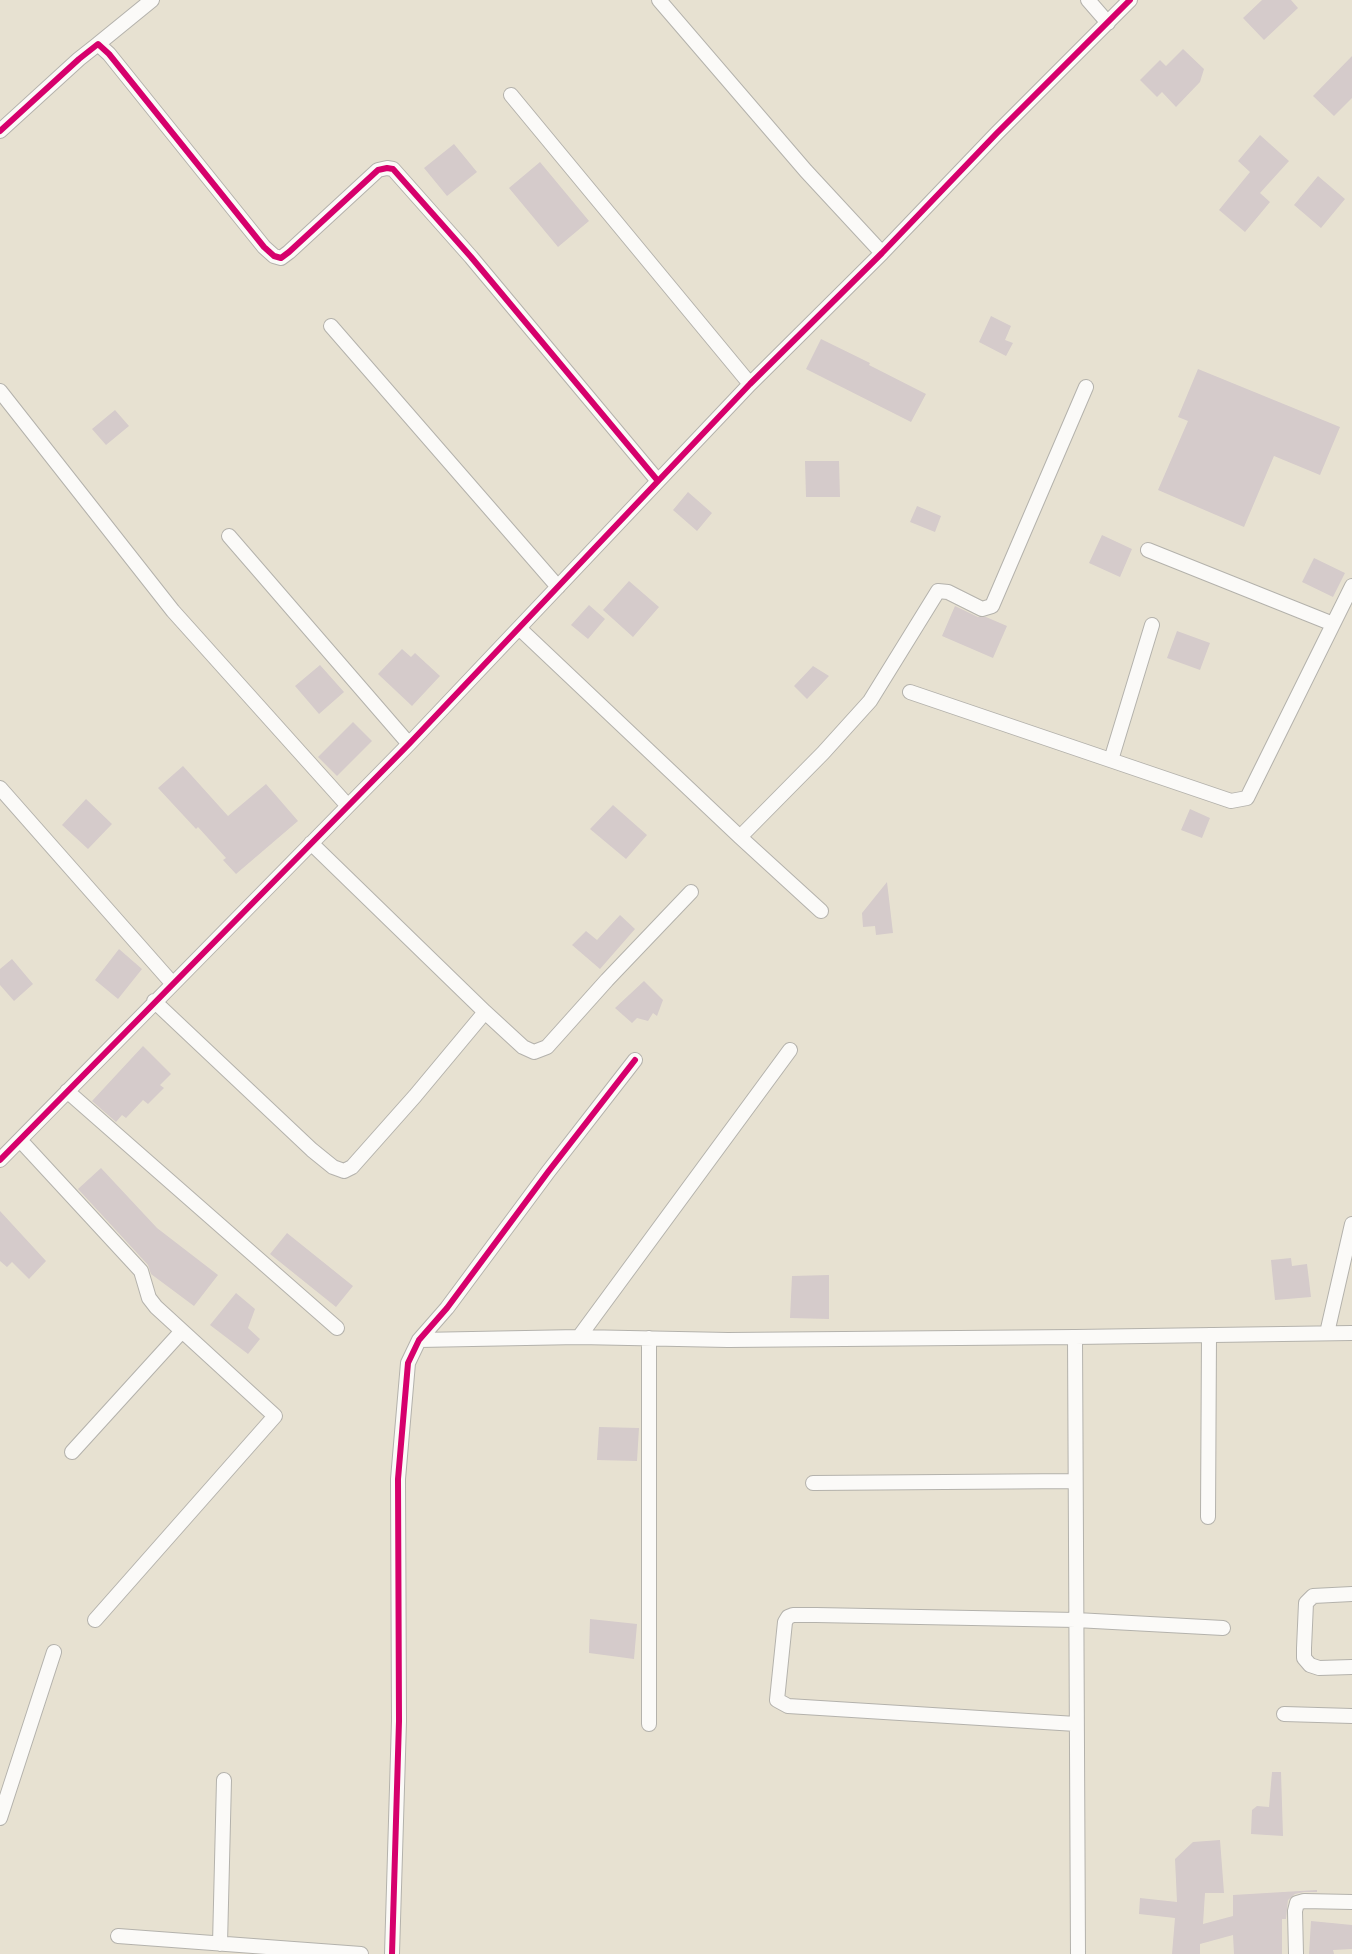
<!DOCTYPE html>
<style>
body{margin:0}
canvas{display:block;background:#e7e1d1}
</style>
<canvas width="1352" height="1954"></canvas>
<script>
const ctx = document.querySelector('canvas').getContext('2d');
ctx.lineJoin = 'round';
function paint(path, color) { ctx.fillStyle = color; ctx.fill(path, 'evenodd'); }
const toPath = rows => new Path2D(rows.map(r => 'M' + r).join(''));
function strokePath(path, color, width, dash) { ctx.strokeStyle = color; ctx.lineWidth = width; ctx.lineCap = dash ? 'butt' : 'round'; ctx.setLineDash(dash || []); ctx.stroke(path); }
const building = toPath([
 [1262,0,1291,0,1298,8,1264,40,1243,18],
 [1183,49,1204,69,1200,82,1176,107,1162,92,1157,97,1140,80,1160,60,1166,66],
 [1352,56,1352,98,1334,116,1313,96],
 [1260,135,1289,161,1260,193,1270,202,1245,232,1219,210,1250,172,1238,161],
 [454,144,477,172,447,196,424,168],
 [540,162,589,221,558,247,509,188],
 [1318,176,1345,199,1321,228,1294,205],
 [991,316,1011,326,1005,340,1013,343,1006,356,979,342],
 [821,339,870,363,869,365,926,394,911,422,806,369],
 [1198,369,1340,427,1320,475,1274,456,1244,527,1158,490,1188,421,1178,417],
 [115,410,129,426,106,445,92,429],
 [805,461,839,461,840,497,806,497],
 [688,492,712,513,697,531,673,510],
 [917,506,941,516,935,532,910,522],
 [1102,535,1132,549,1120,577,1089,563],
 [1314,558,1345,573,1333,597,1302,582],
 [629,581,659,607,633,637,603,610],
 [589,605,605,619,588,639,571,625],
 [955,606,978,617,986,617,1007,626,993,658,942,636],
 [1177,631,1210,643,1200,670,1167,658],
 [402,649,411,657,415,653,440,676,412,706,378,674],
 [320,665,344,692,319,714,295,686],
 [813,666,829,676,807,699,794,686],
 [353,722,372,741,337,776,318,757],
 [183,766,228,816,266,784,298,821,236,874,223,860,226,858,198,827,196,829,158,788],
 [86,799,112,824,88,849,62,825],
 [613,805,647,835,626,859,590,829],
 [1190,809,1210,818,1202,838,1181,830],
 [887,882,893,933,876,935,875,926,863,927,862,913],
 [620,915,635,929,600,969,572,945,586,931,597,940],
 [119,949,142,969,118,999,95,980],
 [12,959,33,984,14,1001,0,985,0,969],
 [644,981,663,1000,657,1016,653,1013,648,1021,637,1018,632,1023,615,1008],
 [143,1046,171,1074,160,1085,164,1088,148,1104,143,1100,126,1118,122,1115,116,1122,92,1101],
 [101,1168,157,1228,218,1275,194,1306,151,1274,148,1265,78,1189],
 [0,1211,46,1261,29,1279,12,1262,7,1267,0,1261],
 [287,1233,353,1286,336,1307,270,1254],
 [1291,1258,1292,1266,1307,1264,1311,1297,1275,1300,1271,1260],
 [829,1275,829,1319,790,1318,792,1276],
 [236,1293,255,1309,248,1328,260,1339,248,1354,210,1325],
 [599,1427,639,1428,637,1461,597,1460],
 [590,1619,637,1624,634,1659,589,1653],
 [1272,1772,1281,1772,1283,1836,1251,1834,1252,1810,1257,1806,1269,1807],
 [1220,1840,1224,1893,1205,1893,1203,1924,1233,1916,1233,1895,1317,1890,1317,1892,1304,1892,1295,1894,1288,1900,1286,1919,1282,1919,1282,1954,1234,1954,1233,1935,1200,1944,1200,1954,1172,1954,1175,1918,1139,1914,1140,1898,1177,1902,1175,1859,1193,1842],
 [1311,1921,1352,1925,1352,1949,1333,1950,1334,1954,1309,1954]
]);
const minor = toPath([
 [659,0,806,171,882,253],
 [1088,0,1108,23],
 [98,44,152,0],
 [511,95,750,384],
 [0,131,79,59,98,44,109,54,264,247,274,256,281,258,289,252,378,170,387,168,393,169,471,257,658,481],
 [331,326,558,587],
 [0,391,173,611,348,806],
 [229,536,409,744],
 [1148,550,1333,624],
 [519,628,740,837,821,911],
 [910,692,1231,801,1247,798,1352,586],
 [1111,760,1152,625],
 [0,788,172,983],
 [740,837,823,753,870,701,938,591,948,592,982,609,992,606,1086,387],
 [311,843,485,1012,523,1047,534,1052,547,1047,607,980,691,892],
 [154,1001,312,1150,333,1167,344,1171,352,1167,415,1096,485,1012],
 [67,1091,337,1328],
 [20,1140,141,1271,149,1298,156,1307,275,1416,95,1620],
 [0,1160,409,744,750,384,882,253,997,133,1130,0],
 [1327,1333,1352,1224],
 [579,1337,790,1050],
 [1075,1337,1078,1954],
 [419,1340,579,1337,728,1340,1075,1337,1352,1333],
 [72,1452,182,1331],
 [813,1483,1075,1481],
 [1208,1517,1209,1335],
 [1352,1594,1313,1596,1306,1603,1304,1648,1304,1658,1310,1665,1319,1668,1352,1667],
 [1284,1714,1352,1716],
 [649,1724,649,1338],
 [1076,1724,788,1706,777,1700,785,1622,788,1617,793,1615,816,1615,1076,1620,1223,1628],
 [0,1818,54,1652],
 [118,1936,361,1954],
 [220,1944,224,1780],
 [392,1954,399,1721,398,1479,408,1363,419,1340,447,1308,548,1172,635,1060],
 [1296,1954,1295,1911,1297,1903,1304,1901,1352,1902]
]);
const cycleway = toPath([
 [0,131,79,59,98,44,109,54,264,247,274,256,281,258,289,252,378,170,387,168,393,169,471,257,658,481],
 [0,1160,409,744,750,384,882,253,997,133,1130,0],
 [392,1954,399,1721,398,1479,408,1363,419,1340,447,1308,548,1172,635,1060]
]);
paint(building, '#d5cbcb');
strokePath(minor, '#b4b2ac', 16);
strokePath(minor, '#fbfaf8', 14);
strokePath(cycleway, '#d6006c', 6);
</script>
